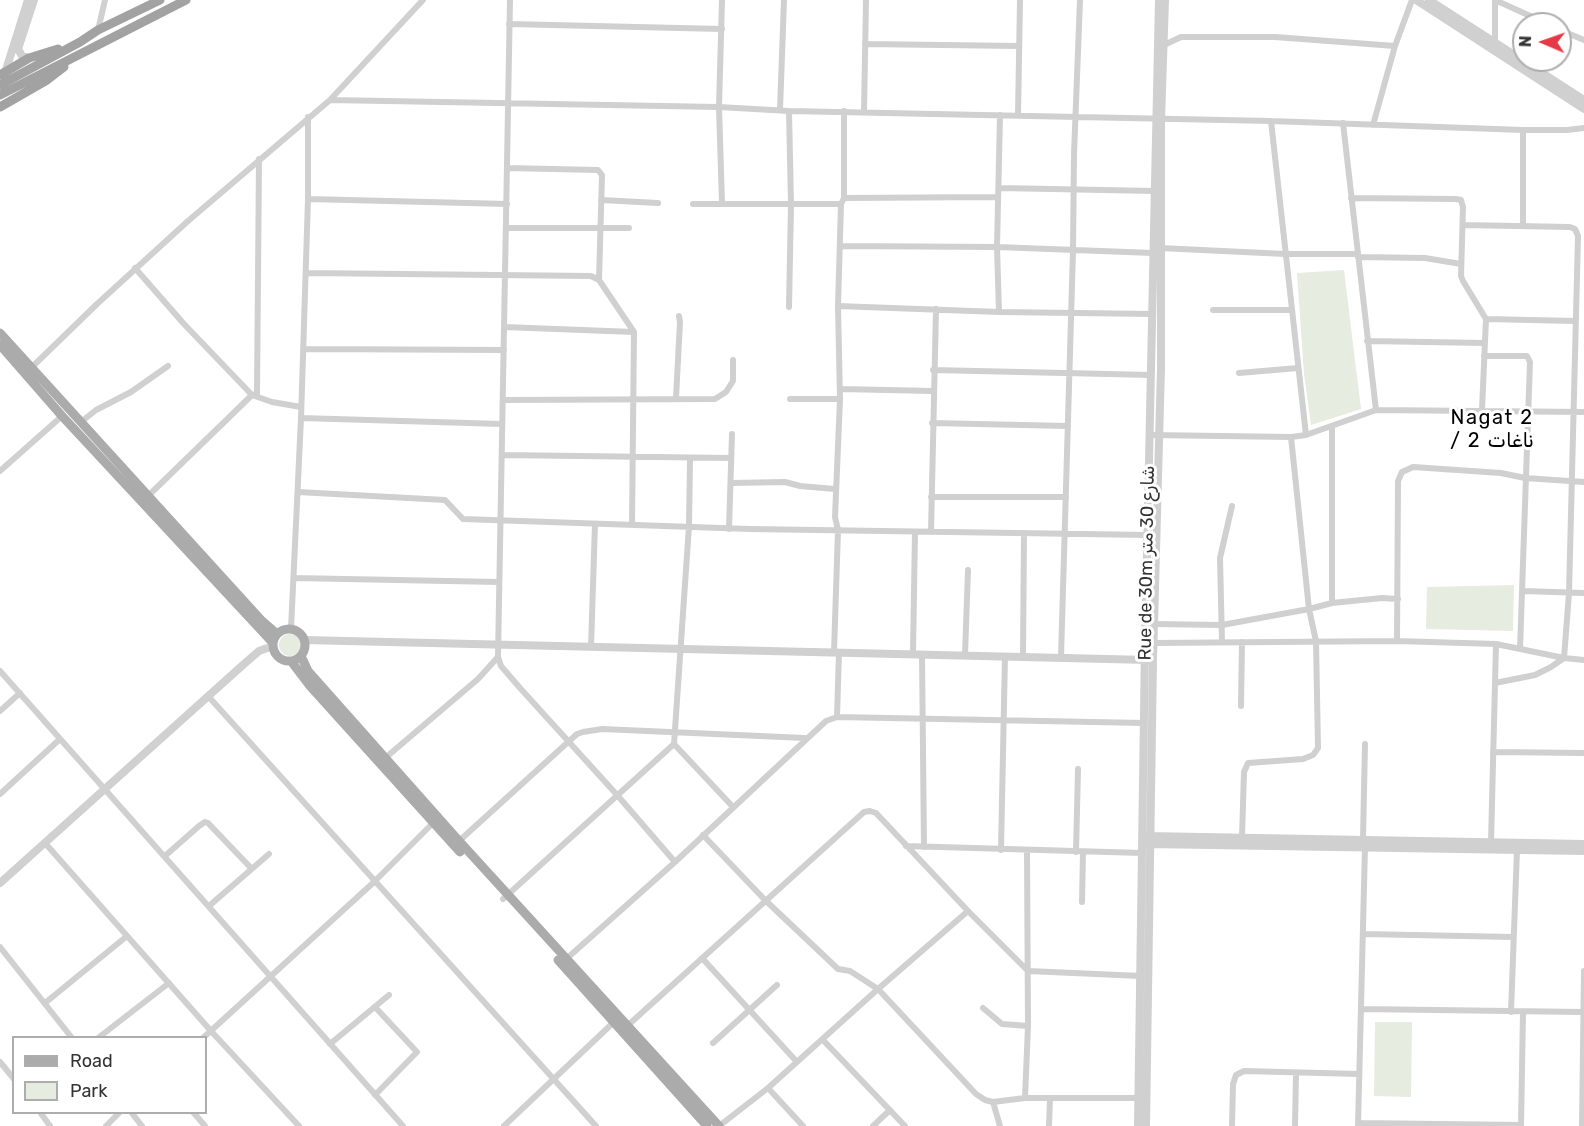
<!DOCTYPE html>
<meta charset="utf-8">
<style>
body{margin:0}
#map{position:relative;width:1584px;height:1126px;overflow:hidden;background:#fff;font-family:Rubik,sans-serif}
canvas{display:block}
.legend{position:absolute;left:12px;top:1036px;width:195px;height:78px;box-sizing:border-box;background:#fff;border:2px solid #adadad;margin:0;padding:8px 10px;list-style:none;font-size:18px;color:#333}
.legend li{display:flex;align-items:center;gap:12px;height:30px}
.legend b{width:30px;border:2px solid #adadad}
.north{position:absolute;left:1512px;top:12px;width:60px;height:60px;box-sizing:border-box;background:#fff;border:2px solid #adadad;border-radius:50%;rotate:272deg;font-size:16px;font-weight:700;line-height:24px;text-align:center;color:#333}
.north::after{content:'';display:block;margin:auto;width:21px;height:27px;background:#e63946;clip-path:polygon(50% 0,100% 100%,50% 72%,0 100%)}
</style>
<div id="map">
<canvas width="1584" height="1126"></canvas>
<ul class="legend">
<li><b style="height:8px;background:#ababab"></b>Road</li>
<li><b style="height:16px;background:#e6ecdf"></b>Park</li>
</ul>
<div class="north">N</div>
</div>
<script>
const ctx = document.querySelector('canvas').getContext('2d');
ctx.lineJoin = 'round';
function paint(path, color) { ctx.fillStyle = color; ctx.fill(path, 'evenodd'); }
const toPath = rows => new Path2D(rows.map(r => 'M' + r).join(''));
function strokePath(path, color, width, dash) { ctx.strokeStyle = color; ctx.lineWidth = width; ctx.lineCap = dash ? 'butt' : 'round'; ctx.setLineDash(dash || []); ctx.stroke(path); }
function drawText(font, color, halo, rows, align = 'center') {
  ctx.font = font + ' Rubik,"Noto Sans Arabic",sans-serif'; ctx.lineWidth = 6; ctx.setLineDash([]); ctx.textBaseline = 'middle'; ctx.strokeStyle = halo; ctx.fillStyle = color; for (const [text, x, y, turn = 0] of rows) {
    ctx.save(); ctx.translate(x, y); ctx.rotate((+turn || 0) * Math.PI / 180); ctx.textAlign = isNaN(turn) ? turn : align; if (halo) ctx.strokeText(text, 0, 0); ctx.fillText(text, 0, 0); ctx.restore();
  }
}
const green = toPath([
 [1344,270,1361,409,1311,425,1304,374,1297,273],
 [1514,585,1513,631,1426,629,1427,587],
 '279 645a11 11 0 1 1 22 0a11 11 0 1 1-22 0Z',
 [1375,1022,1412,1022,1411,1097,1374,1096]
]);
const minor = toPath([
 [510,0,498,657,501,666,520,688,618,796,675,862],
 [722,0,719,107,722,203],
 [509,24,722,29],
 [98,30,105,0],
 [1560,30,1584,40],
 [1495,42,1495,0,1548,24],
 [865,44,1019,46],
 [1164,45,1181,37,1275,37,1395,46],
 [330,100,423,0],
 [780,110,784,0],
 [789,111,791,204,789,307],
 [864,112,866,0],
 [1018,115,1020,0],
 [1271,121,1306,435],
 [1343,123,1376,410],
 [1373,125,1395,46,1412,0],
 [1523,130,1523,226],
 [507,168,598,170,602,175,599,280],
 [999,188,1155,191],
 [844,198,998,197],
 [1351,198,1456,199,1461,200,1463,207,1461,276,1463,281,1486,319,1482,410],
 [308,199,507,204],
 [601,200,658,203],
 [693,204,841,204],
 [1463,225,1570,227,1575,229,1578,236,1569,593,1564,658,1551,667,1535,675,1495,683],
 [507,228,629,228],
 [840,246,997,247,1153,253],
 [1160,248,1285,254,1357,254],
 [1358,257,1425,258,1461,264],
 [135,268,184,324,252,395,272,402,301,407],
 [306,273,591,276,599,280,634,332,632,525],
 [838,306,999,312,1153,314],
 [1213,310,1292,310],
 [999,312,997,247,1000,115],
 [1486,319,1575,321],
 [504,327,634,332],
 [1367,341,1484,343],
 [303,349,504,350],
 [1484,356,1527,356,1530,362,1520,649],
 [30,369,97,304,188,221,330,100,719,107,789,111,1271,121,1523,130,1567,130,1584,128],
 [933,370,1151,375],
 [1239,373,1298,368],
 [840,389,933,391],
 [676,398,680,322,679,316],
 [790,399,840,399],
 [503,400,715,399,726,392,733,381,733,360],
 [301,418,502,424],
 [81,422,96,410,131,392,168,366],
 [932,423,1068,426],
 [1150,435,1291,437,1306,435,1376,410,1584,412],
 [502,455,731,458],
 [0,471,62,416],
 [731,483,785,482,800,486,835,489],
 [298,492,445,500,463,519,750,529,1148,535],
 [147,497,252,395,257,394,259,159],
 [931,497,1066,497],
 [729,529,732,434],
 [931,532,936,309],
 [294,578,499,582],
 [1523,591,1584,593],
 [1332,603,1332,426],
 [1152,624,1222,625,1309,609,1332,603,1382,598,1398,599],
 [291,629,301,418,308,199,308,117],
 [1397,641,1398,481,1402,472,1413,467,1501,473,1525,478,1584,482],
 [1222,642,1220,558,1232,506],
 [1154,643,1397,641,1496,644,1564,658,1584,660],
 [591,647,595,524],
 [834,652,838,530,835,517,840,399,838,306,841,204,844,198,844,111],
 [913,654,915,532],
 [922,654,924,847],
 [965,655,968,570],
 [1023,656,1024,533],
 [1061,657,1073,251,1074,154,1080,0],
 [0,671,403,1126],
 [208,696,596,1126],
 [1241,706,1242,642],
 [0,711,20,693],
 [837,717,839,652],
 [674,744,733,807],
 [1493,752,1584,753],
 [384,759,478,679,498,657],
 [0,794,60,739],
 [703,835,765,900,838,969,850,971,878,989,976,1094,985,1100,993,1102,1025,1098,1138,1098],
 [1242,837,1244,772,1248,763,1303,759,1313,755,1318,748,1316,641,1309,609,1291,437],
 [1363,839,1365,744],
 [459,841,577,734,583,732,602,729,805,738],
 [1491,842,1496,644],
 [45,843,211,1031,299,1126],
 [906,846,1142,853],
 [1001,850,1005,656],
 [1076,852,1078,769],
 [165,856,199,826,205,822,208,823,251,868],
 [503,899,674,744,689,526,690,459],
 [1082,902,1083,852],
 [209,906,269,854],
 [1363,934,1513,937],
 [0,947,72,1038],
 [702,958,797,1062],
 [564,961,675,862,826,721,837,717,1144,723],
 [45,1003,127,936],
 [375,1007,417,1052,375,1095],
 [983,1008,1002,1024,1028,1026],
 [1361,1009,1583,1012],
 [1511,1012,1517,850],
 [626,1027,864,812,870,811,876,813,968,911,1028,971,1141,976],
 [98,1038,169,983],
 [203,1038,374,882,436,820],
 [823,1040,905,1126],
 [713,1043,777,985],
 [330,1044,389,995],
 [0,1062,14,1079],
 [768,1088,803,1126],
 [1025,1098,1028,1026,1027,851],
 [993,1102,1000,1126],
 [40,1112,50,1126],
 [131,1112,142,1126],
 [193,1112,205,1126],
 [1358,1123,1521,1125],
 [106,1126,120,1112],
 [504,1126,615,1021],
 [719,1126,768,1088,878,989,968,911],
 [873,1126,890,1110],
 [1049,1126,1050,1098],
 [1232,1126,1233,1084,1236,1075,1244,1071,1359,1074],
 [1295,1126,1296,1073],
 [1358,1126,1365,847],
 [1521,1126,1523,1012],
 [1582,1126,1584,971]
]);
const tertiary = toPath([
 [1416,0,1584,109],
 [1429,0,1584,100],
 [29,58,22,56,18,49,34,0],
 [5,73,28,0],
 [304,640,1149,660],
 [1148,836,1584,844],
 [1148,844,1584,851],
 [0,883,244,664,259,651,273,646],
 [1138,1126,1145,645,1159,0],
 [1146,1126,1153,661,1161,368,1161,120,1165,0]
]);
const primary = toPath([
 [0,333,262,621,277,634],
 [0,345,62,416,273,643],
 '273 645a16 16 0 1 1 32 0a16 16 0 1 1-32 0Z',
 [301,656,308,671,459,841,719,1126],
 [291,661,310,686,460,852],
 [558,960,707,1126]
]);
const trunk = toPath([
 [0,75,29,58,58,49],
 [0,85,80,42,98,30,160,0],
 [0,95,186,0],
 [0,107,47,80,64,67]
]);
const streetNames = [
 ["Rue de 30m شارع 30 متر",1147,563,-89]
];
const neighbourhoodNames = [
 ["Nagat 2",1492,418],
 ["/ ناغات 2",1492,441]
];
paint(green, '#e6ecdf');
strokePath(minor, '#d0d0d0', 6);
strokePath(tertiary, '#d0d0d0', 8);
strokePath(primary, '#ababab', 9);
strokePath(trunk, '#a2a2a2', 9);
drawText('18px', '#333', '#fff', streetNames);
ctx.letterSpacing = '1.5px';
drawText('20px', '#000', '#fff', neighbourhoodNames);
ctx.letterSpacing = '0px';
</script>
